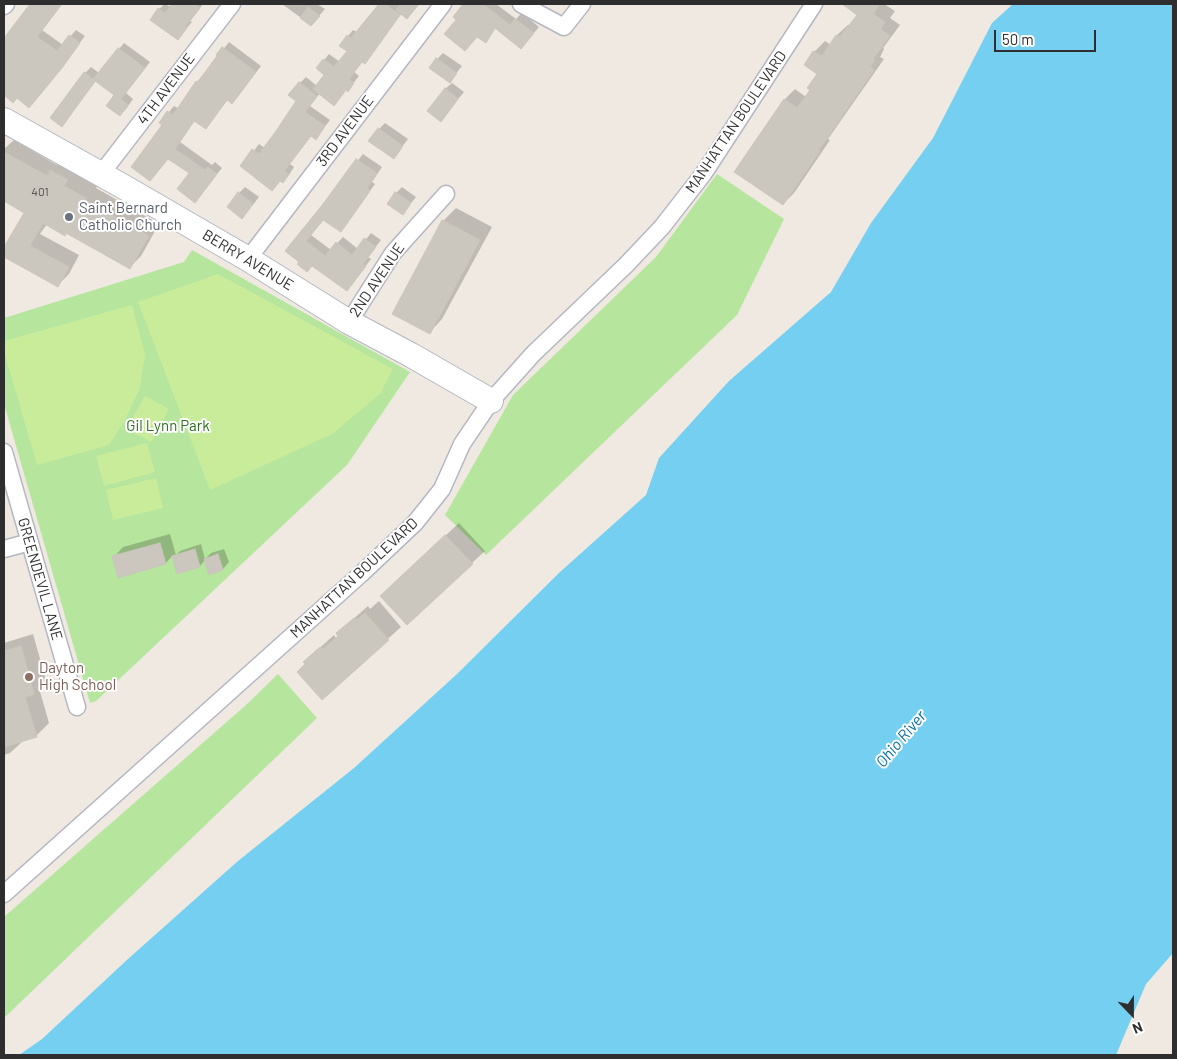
<!DOCTYPE html>
<style>
body{margin:0}
#map{position:relative;width:1177px;height:1059px;overflow:hidden;background:#efe9e1;font-family:Barlow,sans-serif}
canvas{display:block}
.frame{position:absolute;inset:0;border:5px solid #2e2e2e;pointer-events:none}
.north{position:absolute;left:1107px;top:989px;width:50px;height:50px;-webkit-text-stroke:4px #fff;paint-order:stroke;rotate:158deg;font-size:14px;font-weight:700;line-height:20px;text-align:center;color:#2e2e2e}
.north::after{content:'';display:block;margin:auto;width:18px;height:22px;background:#2e2e2e;clip-path:polygon(50% 0,100% 100%,50% 72%,0 100%)}
.scale{position:absolute;left:994px;top:30px;width:102px;height:22px;box-sizing:border-box;border:2px solid #2e2e2e;border-top:0;padding-left:6px;font-size:15px;line-height:18px;white-space:nowrap;color:#2e2e2e;-webkit-text-stroke:4px #fff;paint-order:stroke}
</style>
<div id="map">
<canvas width="1177" height="1059"></canvas>
<div class="frame"></div>
<div class="north">N</div>
<div class="scale">50 m</div>
</div>
<script>
const ctx = document.querySelector('canvas').getContext('2d');
ctx.lineJoin = 'round';
function paint(path, color) { ctx.fillStyle = color; ctx.fill(path, 'evenodd'); }
const toPath = rows => new Path2D(rows.map(r => 'M' + r).join(''));
function strokePath(path, color, width, dash) { ctx.strokeStyle = color; ctx.lineWidth = width; ctx.lineCap = dash ? 'butt' : 'round'; ctx.setLineDash(dash || []); ctx.stroke(path); }
function drawText(font, color, halo, rows, align = 'center') {
  ctx.font = font + ' Barlow,sans-serif'; ctx.lineWidth = 4; ctx.setLineDash([]); ctx.textBaseline = 'middle'; ctx.strokeStyle = halo; ctx.fillStyle = color; for (const [text, x, y, turn = 0] of rows) {
    ctx.save(); ctx.translate(x, y); ctx.rotate((+turn || 0) * Math.PI / 180); ctx.textAlign = isNaN(turn) ? turn : align; if (halo) ctx.strokeText(text, 0, 0); ctx.fillText(text, 0, 0); ctx.restore();
  }
}
const green = toPath([
 [717,174,784,219,737,315,486,555,445,515,513,395,656,257],
 [192,250,410,372,347,465,96,701,90,703,4,404,4,318,184,262],
 [278,674,317,718,4,1018,4,917,246,705]
]);
const pitch = toPath([
 [218,274,393,369,380,394,332,434,210,490,138,302],
 [132,305,145,354,140,388,125,420,109,445,37,465,4,351,4,341],
 [145,396,169,409,151,442,126,429],
 [147,443,155,472,104,486,96,456],
 [156,478,163,508,113,520,106,490]
]);
const water = toPath([
 [1013,4,1173,4,1173,953,1146,984,1116,1055,19,1055,42,1039,128,959,238,861,354,768,457,674,560,572,646,495,659,458,729,381,831,292,871,223,933,138,992,23]
]);
const shadow = toPath([
 [32,4,62,4,42,30,63,45,76,30,85,36,35,101,17,97,13,101,4,93,4,41],
 [165,4,171,7,173,4,203,4,190,21,192,22,178,38,159,9],
 [282,4,317,4,325,9,311,25],
 [379,4,419,4,413,11,402,13,370,56,363,61,354,72,359,76,348,90,320,93,310,106,330,120,316,138,311,135,290,164,294,167,289,175,283,181,242,166,259,144,265,148,297,100,300,83,306,77,317,86,326,74,324,60,329,54,340,62,349,51,348,36,353,30,357,32],
 [464,4,496,4,516,19,522,13,539,27,527,41,497,27,485,41,454,17],
 [844,4,884,4,895,11,890,18,900,25,883,48,884,49,880,57,884,59,828,139,830,140,794,193,783,204,735,171,785,99,795,89,806,97,811,90,819,73,806,64,814,52,825,41,831,45,837,35,848,25,850,26,859,15],
 [229,42,261,66,238,96,228,99,206,127,195,120,180,142,212,165,215,162,222,168,195,201,190,172,169,157,163,125,160,123,174,106,179,109,197,82],
 [124,43,150,62,126,93,133,99,126,109,120,115,115,95,96,81,62,125,85,73,91,67,99,73],
 [443,53,462,66,450,81,437,59],
 [452,83,464,92,441,120,445,89],
 [385,123,408,139,394,157,379,129],
 [14,140,57,165,62,159,78,168,75,174,97,186,96,188,159,224,141,256,130,267,67,232,47,224,40,234,79,255,69,274,58,285,4,256,4,250,26,213,4,200,4,149],
 [363,154,382,167,372,182,375,184,341,231,324,219,311,235,331,250,343,237,358,249,371,233,381,240,368,257,371,259,347,290,313,265,300,262,287,251],
 [245,187,259,197,248,211,239,193],
 [402,187,416,197,402,214,396,193],
 [456,208,492,227,442,319,430,332,443,221],
 [459,523,485,551,472,563,394,583],
 [170,534,176,555,180,551,201,544,205,559,211,553,224,549,229,562,223,569,210,573,205,560,200,566,178,573,173,555,166,563,119,576,114,557,123,547],
 [379,601,401,627,322,698,304,662,334,635,336,638,339,635,351,621,368,606,370,609],
 [33,634,46,680,39,688,49,723,36,736,23,741,10,753,4,755,4,643]
]);
const building = toPath([
 [30,4,62,4,37,37,57,51,69,35,80,43,62,68,29,108,17,98,13,103,4,95,4,38,30,4],
 [172,4,194,4,200,8,185,27,187,28,178,40,150,20,158,8,165,13,172,4],
 [379,4,385,4,400,15,365,64,362,62,349,79,354,83,348,92,346,90,334,106,313,89,324,75,316,68,323,59,334,67,347,51,339,46,347,35,351,38,379,4],
 [401,4,419,4,407,19,396,10,401,4],
 [463,4,483,4,510,25,515,19,534,33,521,49,495,28,486,43,477,37,465,51,444,34,456,20,453,17,463,4],
 [842,4,880,4,873,14,885,22,881,29,890,36,873,59,875,60,870,67,874,70,819,150,820,151,783,205,734,172,784,99,797,108,810,90,807,88,817,74,804,65,813,51,822,56,836,35,840,37,857,15,842,4],
 [308,7,320,16,311,26,300,18,308,7],
 [222,47,256,72,232,104,227,100,206,129,194,121,175,149,205,170,208,167,217,174,195,203,177,189,189,173,168,159,150,181,131,167,162,125,159,123,167,111,173,115,196,81,198,82,217,56,216,55,222,47],
 [118,48,145,68,121,99,128,105,120,116,106,106,114,95,95,81,62,127,50,118,84,72,93,79,118,48],
 [436,58,457,73,450,83,429,68,436,58],
 [299,82,317,96,305,112,325,126,316,140,311,136,284,171,289,174,283,183,280,181,272,191,240,166,252,149,259,154,276,131,296,101,288,95,299,82],
 [445,88,458,99,441,122,427,111,445,88],
 [378,128,403,146,394,159,368,141,378,128],
 [4,152,47,176,50,170,68,180,64,186,86,198,85,200,149,236,130,269,66,233,65,236,43,223,30,246,69,267,58,287,4,257,4,247,24,213,4,201,4,152],
 [356,159,377,173,367,188,370,191,341,232,323,220,306,241,325,256,336,242,352,255,364,238,376,247,363,264,366,266,347,291,312,266,307,272,297,264,299,262,285,251,323,204,356,159],
 [238,192,253,204,242,219,227,207,238,192],
 [395,192,411,203,403,215,387,204,395,192],
 [442,220,480,240,430,334,392,314,442,220],
 [445,535,473,564,407,625,380,596,445,535],
 [160,543,166,564,118,578,112,556,160,543],
 [195,549,200,567,177,574,172,556,195,549],
 [218,554,223,570,209,575,204,559,218,554],
 [365,613,389,640,322,700,297,672,305,664,303,662,320,647,323,649,338,636,336,633,354,618,357,620,365,613],
 [21,646,34,694,25,697,37,737,4,747,4,651,21,646]
]);
const street = toPath([
 [521,4,564,27,582,4],
 [4,6,6,4],
 [101,174,232,4],
 [248,259,443,4],
 [349,322,393,253,446,194],
 [4,452,77,707],
 [4,549,30,542],
 [4,894,361,574,415,523,442,489,462,444,491,401,533,354,626,265,662,227,704,173,814,4]
]);
const secondary = toPath([
 [4,120,124,187,248,259,349,322,411,355,491,401]
]);
const markers = [
 [69,217,5,"#6b7280"],
 [29,677,5,"#8d6e63"]
];
const numberNames = [
 ["401",40,192]
];
const streetNames = [
 ["4TH AVENUE",166,89,-53],
 ["MANHATTAN BOULEVARD",736,122,-56],
 ["3RD AVENUE",345,131,-53],
 ["BERRY AVENUE",248,260,31],
 ["2ND AVENUE",377,280,-56],
 ["MANHATTAN BOULEVARD",354,578,-43],
 ["GREENDEVIL LANE",40,579,74]
];
const worshipNames = [
 ["Saint Bernard",79,208],
 ["Catholic Church",79,225]
];
const parkNames = [
 ["Gil Lynn Park",168,426]
];
const educationNames = [
 ["Dayton",39,668],
 ["High School",39,685]
];
const waterNames = [
 ["Ohio River",901,739,-50]
];
paint(green, '#b6e59e');
paint(pitch, '#c9ec9a');
paint(water, '#75cff0');
paint(shadow, '#0003');
paint(building, '#cbc7bf');
strokePath(building, '#cbc5ba', 1);
strokePath(street, '#b4b7c1', 19);
strokePath(secondary, '#b4b7c1', 26);
strokePath(street, '#fff', 16);
strokePath(secondary, '#fff', 24);
for (const [x, y, r, color] of markers) { const dot = new Path2D(); dot.arc(x, y, r, 0, 2 * Math.PI); ctx.fillStyle = color; ctx.fill(dot); strokePath(dot, '#fff', 2); }
drawText('12px', '#555452', null, numberNames);
drawText('15px', '#2e2e2e', '#fff', streetNames);
drawText('15px', '#5b616d', '#fff', worshipNames, 'left');
drawText('15px', '#2c6e1b', '#fff', parkNames);
drawText('15px', '#785e54', '#fff', educationNames, 'left');
drawText('italic 16px', '#0d6fa3', '#fff', waterNames);
</script>
